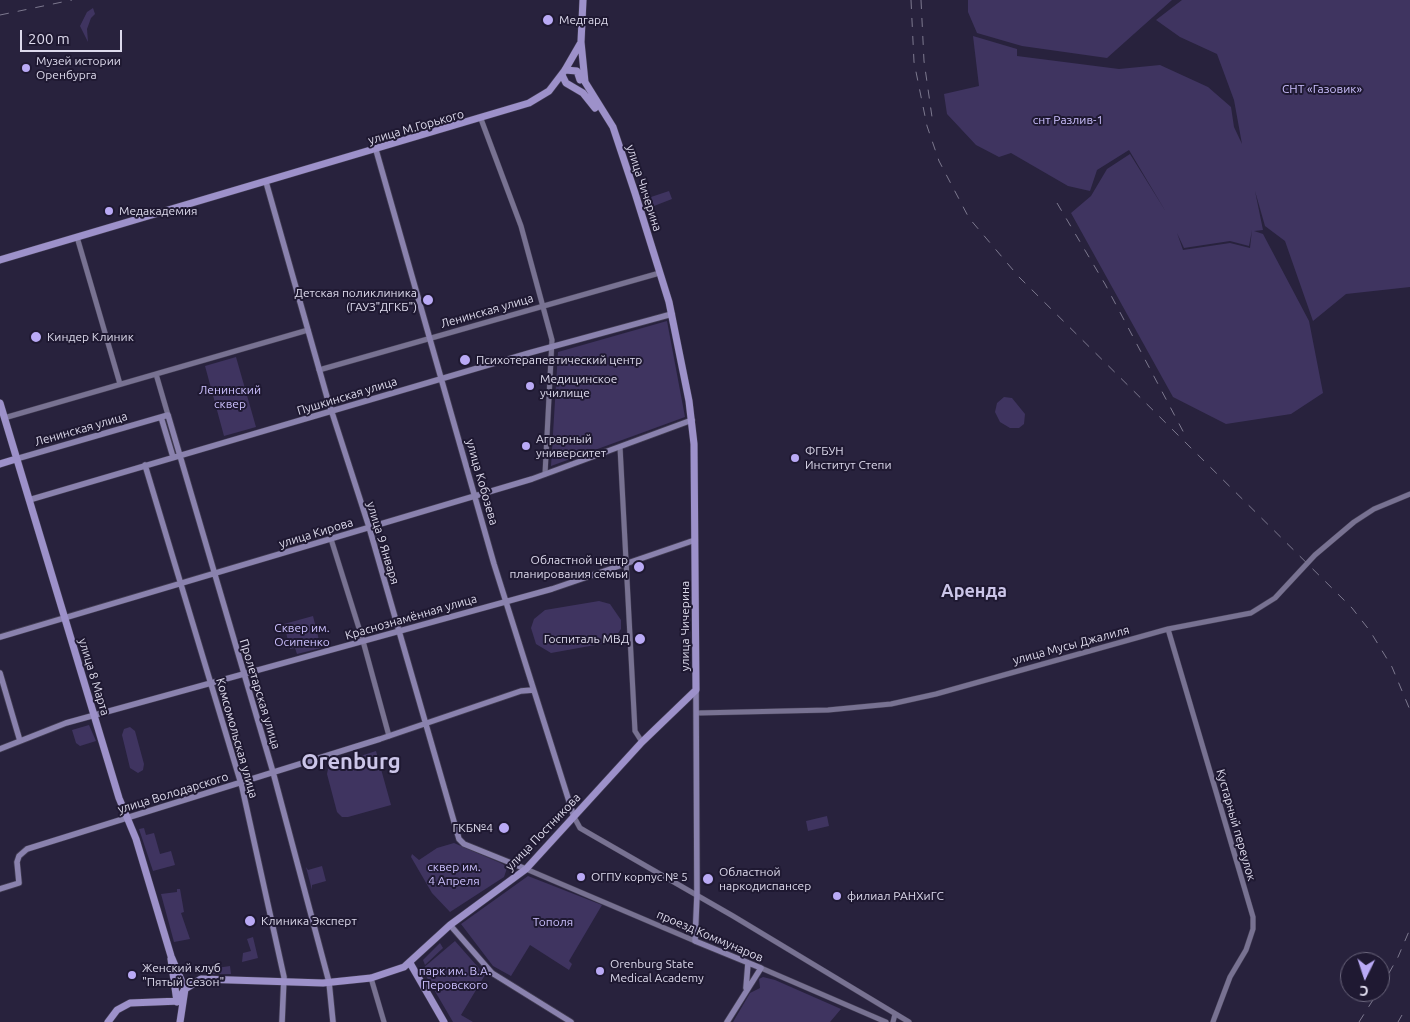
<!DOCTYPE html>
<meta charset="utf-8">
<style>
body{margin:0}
#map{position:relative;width:1410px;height:1022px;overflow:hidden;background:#28223d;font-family:Ubuntu,sans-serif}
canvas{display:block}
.north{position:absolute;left:1340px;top:952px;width:50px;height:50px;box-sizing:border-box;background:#1f1932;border:1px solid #6b667c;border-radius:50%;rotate:184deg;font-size:14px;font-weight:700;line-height:20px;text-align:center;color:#dddaec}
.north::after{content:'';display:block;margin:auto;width:18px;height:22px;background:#baaaf6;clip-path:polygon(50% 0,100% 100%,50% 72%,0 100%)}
.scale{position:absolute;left:20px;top:30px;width:102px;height:22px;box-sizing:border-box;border:2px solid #dddaec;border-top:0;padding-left:6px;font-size:15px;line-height:18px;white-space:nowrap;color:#dddaec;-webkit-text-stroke:4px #1f1932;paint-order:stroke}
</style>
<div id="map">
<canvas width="1410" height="1022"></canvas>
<div class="north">С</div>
<div class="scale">200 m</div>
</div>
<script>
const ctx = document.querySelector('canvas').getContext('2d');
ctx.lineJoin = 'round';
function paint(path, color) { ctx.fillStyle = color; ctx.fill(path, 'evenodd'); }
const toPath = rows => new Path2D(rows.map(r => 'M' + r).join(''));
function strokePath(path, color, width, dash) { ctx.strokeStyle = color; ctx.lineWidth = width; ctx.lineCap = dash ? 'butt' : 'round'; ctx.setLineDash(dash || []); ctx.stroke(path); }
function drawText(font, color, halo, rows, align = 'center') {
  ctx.font = font + ' Ubuntu,sans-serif'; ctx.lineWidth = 4; ctx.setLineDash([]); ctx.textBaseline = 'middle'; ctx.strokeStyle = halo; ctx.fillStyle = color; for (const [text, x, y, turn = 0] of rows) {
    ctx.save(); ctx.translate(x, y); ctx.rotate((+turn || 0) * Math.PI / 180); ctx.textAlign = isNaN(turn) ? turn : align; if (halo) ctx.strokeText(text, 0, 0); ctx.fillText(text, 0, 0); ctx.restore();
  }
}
const green = toPath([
 [968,0,1172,0,1107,58,1022,46,977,33,968,12],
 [1182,0,1410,0,1410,287,1346,294,1313,321,1285,241,1265,226,1255,191,1263,230,1254,231,1263,234,1309,321,1323,393,1291,414,1226,424,1173,397,1071,213,1091,196,1107,169,1130,154,1166,212,1129,150,1097,170,1090,191,1068,186,1011,153,999,157,976,145,947,114,944,94,979,86,973,36,1017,49,1017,56,1119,69,1160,65,1208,87,1231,107,1234,127,1242,144,1234,100,1217,54,1180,37,1156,20],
 [1252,230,1250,248,1230,243,1183,250,1177,233,1184,248,1230,241,1249,246],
 [93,8,95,14,91,18,87,29,88,42,80,26,87,12],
 [669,191,672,199,654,206,651,197],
 [667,321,685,417,551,466,558,352],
 [236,357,256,427,224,436,205,366],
 [1004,397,1012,398,1025,414,1024,424,1019,428,1010,428,1000,422,995,412,997,403],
 [599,601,610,604,621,620,621,629,612,642,551,653,536,644,531,628,534,619,545,610],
 [313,616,321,648,297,654,295,648,290,649,284,624],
 [89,725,96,741,80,746,76,743,72,730],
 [130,727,135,731,144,764,143,770,138,773,130,768,122,735,124,729],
 [376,751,391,805,348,817,342,817,337,812,327,774,328,769,332,765],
 [827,816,829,826,808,831,806,821],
 [144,828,146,835,154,833,160,854,171,851,175,865,153,871,139,829],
 [454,843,503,864,507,868,504,877,450,912,432,893,411,857,412,854,419,860,437,848],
 [322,866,326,881,312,885,312,890,306,867,308,870],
 [528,876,602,905,569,961,572,964,569,970,530,945,511,976,493,966,461,924],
 [177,889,180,889,184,912,181,913,190,939,174,942,161,894,177,892],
 [253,937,258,958,242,962,243,953,251,951,247,939],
 [455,941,485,975,461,1015,473,1022,453,1022,422,969],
 [440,943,443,948,425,965,423,960],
 [230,966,231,974,211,974,210,969],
 [763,977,775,980,841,1009,830,1022,733,1022,750,993,760,988,759,979]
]);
const tertiary = toPath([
 [481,119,521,226,552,340,545,474],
 [77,237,120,384],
 [319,370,656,274],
 [156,374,168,415],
 [4,418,308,330],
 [620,447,635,731,642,742],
 [331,539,363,641,389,736],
 [1168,629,1253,917,1253,929,1246,950,1230,977,1213,1022],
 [698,713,828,710,891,704,936,694,1168,629,1251,613,1275,598,1315,555,1354,522,1374,509,1410,494],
 [574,817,580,828,592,835,733,916,909,1022],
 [526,869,695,941],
 [761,968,886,1022],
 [371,978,384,1022],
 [893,1022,895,1014]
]);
const secondary = toPath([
 [376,150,494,564,574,817],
 [266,182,327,397,369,527,459,839,464,844,526,869],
 [161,417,173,457],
 [16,459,168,415,273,772,329,982,333,1022],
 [145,465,242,787,284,977,282,1022],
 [29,500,529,353,672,314],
 [0,637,532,479,692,420],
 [0,673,20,741],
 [696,690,697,895,695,941,761,968,727,1022],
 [0,749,66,723,552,589,695,540],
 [0,889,19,883,17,862,19,856,27,849,380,739,521,691,533,690],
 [450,925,492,973,571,1022],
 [746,988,748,963]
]);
const primary = toPath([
 [565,70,577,71,580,80],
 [562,75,566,83,583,93,595,108],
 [0,260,529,103,549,91,565,70,580,44],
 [0,403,119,798,136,839,171,956,185,989,180,1022],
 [0,464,16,459],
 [171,959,177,1002],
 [410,963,444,1022],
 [177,1001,185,989,201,979,323,983,371,978,404,967,450,925,526,869,642,742,696,690,694,444,689,401,669,302,635,193,613,127,585,82,581,42,583,0],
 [108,1022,117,1010,130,1003,180,1001]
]);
const rail = toPath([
 [911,0,914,62,927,126,939,161,969,218,1019,277,1352,608,1370,631,1392,667,1410,710],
 [921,0,924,61,933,124],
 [0,15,72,0],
 [1057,203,1105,284,1185,435],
 [1380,989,1398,957,1410,929],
 [1359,1022,1378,992],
 [1398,1022,1402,1015]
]);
const markers = [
 [548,20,6,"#baaaf6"],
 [26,68,5,"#baaaf6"],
 [109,211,5,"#baaaf6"],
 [428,300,6,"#baaaf6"],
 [36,337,6,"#baaaf6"],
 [465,360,6,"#baaaf6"],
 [530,386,5,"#baaaf6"],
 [526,446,5,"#baaaf6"],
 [795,458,5,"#baaaf6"],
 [639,567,6,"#baaaf6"],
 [640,639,6,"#baaaf6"],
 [504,828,6,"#baaaf6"],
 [581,877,5,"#baaaf6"],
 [708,879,6,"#baaaf6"],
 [837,896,5,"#baaaf6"],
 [250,921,6,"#baaaf6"],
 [600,971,5,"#baaaf6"],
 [132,975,5,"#baaaf6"]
];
const poiNames = [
 ["Медгард",559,20],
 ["Музей истории",36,61],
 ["Оренбурга",36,75],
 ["Медакадемия",119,211],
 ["Детская поликлиника",417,293,"right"],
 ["(ГАУЗ\"ДГКБ\")",417,307,"right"],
 ["Киндер Клиник",47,337],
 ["Психотерапевтический центр",476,360],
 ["Медицинское",540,379],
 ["училище",540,393],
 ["Аграрный",536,439],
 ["университет",536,453],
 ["ФГБУН",805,451],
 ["Институт Степи",805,465],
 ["Областной центр",628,560,"right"],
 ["планирования семьи",628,574,"right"],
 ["Госпиталь МВД",629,639,"right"],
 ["ГКБ№4",493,828,"right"],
 ["Областной",719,872],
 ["наркодиспансер",719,886],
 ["ОГПУ корпус № 5",591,877],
 ["филиал РАНХиГС",847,896],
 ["Клиника Эксперт",261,921],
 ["Orenburg State",610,964],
 ["Medical Academy",610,978],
 ["Женский клуб",142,968],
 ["\"Пятый Сезон\"",142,982]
];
const parkNames = [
 ["СНТ «Газовик»",1322,89],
 ["снт Разлив-1",1068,120],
 ["Ленинский",230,390],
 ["сквер",230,404],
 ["Сквер им.",302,628],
 ["Осипенко",302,642],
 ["сквер им.",454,867],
 ["4 Апреля",454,881],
 ["Тополя",553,922],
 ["парк им. В.А.",455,971],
 ["Перовского",455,985]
];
const streetNames = [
 ["улица М.Горького",416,127,-16],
 ["улица Чичерина",644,188,72],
 ["Ленинская улица",487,311,-16],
 ["Пушкинская улица",347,396,-17],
 ["Ленинская улица",81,429,-16],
 ["улица Кобозева",482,482,74],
 ["улица Кирова",316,533,-17],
 ["улица 9 Января",383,543,73],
 ["Краснознамённая улица",411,617,-16],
 ["улица Чичерина",685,626,-90],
 ["улица Мусы Джалиля",1071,645,-15],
 ["улица 8 Марта",94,677,73],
 ["Пролетарская улица",260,694,73],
 ["Комсомольская улица",237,738,74],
 ["улица Володарского",173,793,-17],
 ["Кустарный переулок",1236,825,74],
 ["улица Постникова",543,832,-46],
 ["проезд Коммунаров",710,936,23]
];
const districtNames = [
 ["Аренда",974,591]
];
const townNames = [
 ["Orenburg",351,762]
];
paint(green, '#3f3460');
strokePath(tertiary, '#423d53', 6);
strokePath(secondary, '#423d53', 7);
strokePath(primary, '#423d53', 8);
strokePath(tertiary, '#787292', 5);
strokePath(secondary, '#8a82ae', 5.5);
strokePath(primary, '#9d91ca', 7);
strokePath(rail, '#7d798f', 1, [9, 9]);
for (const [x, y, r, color] of markers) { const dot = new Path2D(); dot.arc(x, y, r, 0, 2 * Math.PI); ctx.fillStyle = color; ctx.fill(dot); strokePath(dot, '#1f1932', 2); }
drawText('12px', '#dddaec', '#1f1932', poiNames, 'left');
drawText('12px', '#ccc0fe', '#1f1932', parkNames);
drawText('12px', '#dddaec', '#1f1932', streetNames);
drawText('bold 18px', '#ccc6e9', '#1f1932', districtNames);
drawText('bold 22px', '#ccc6e9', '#1f1932', townNames);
</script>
